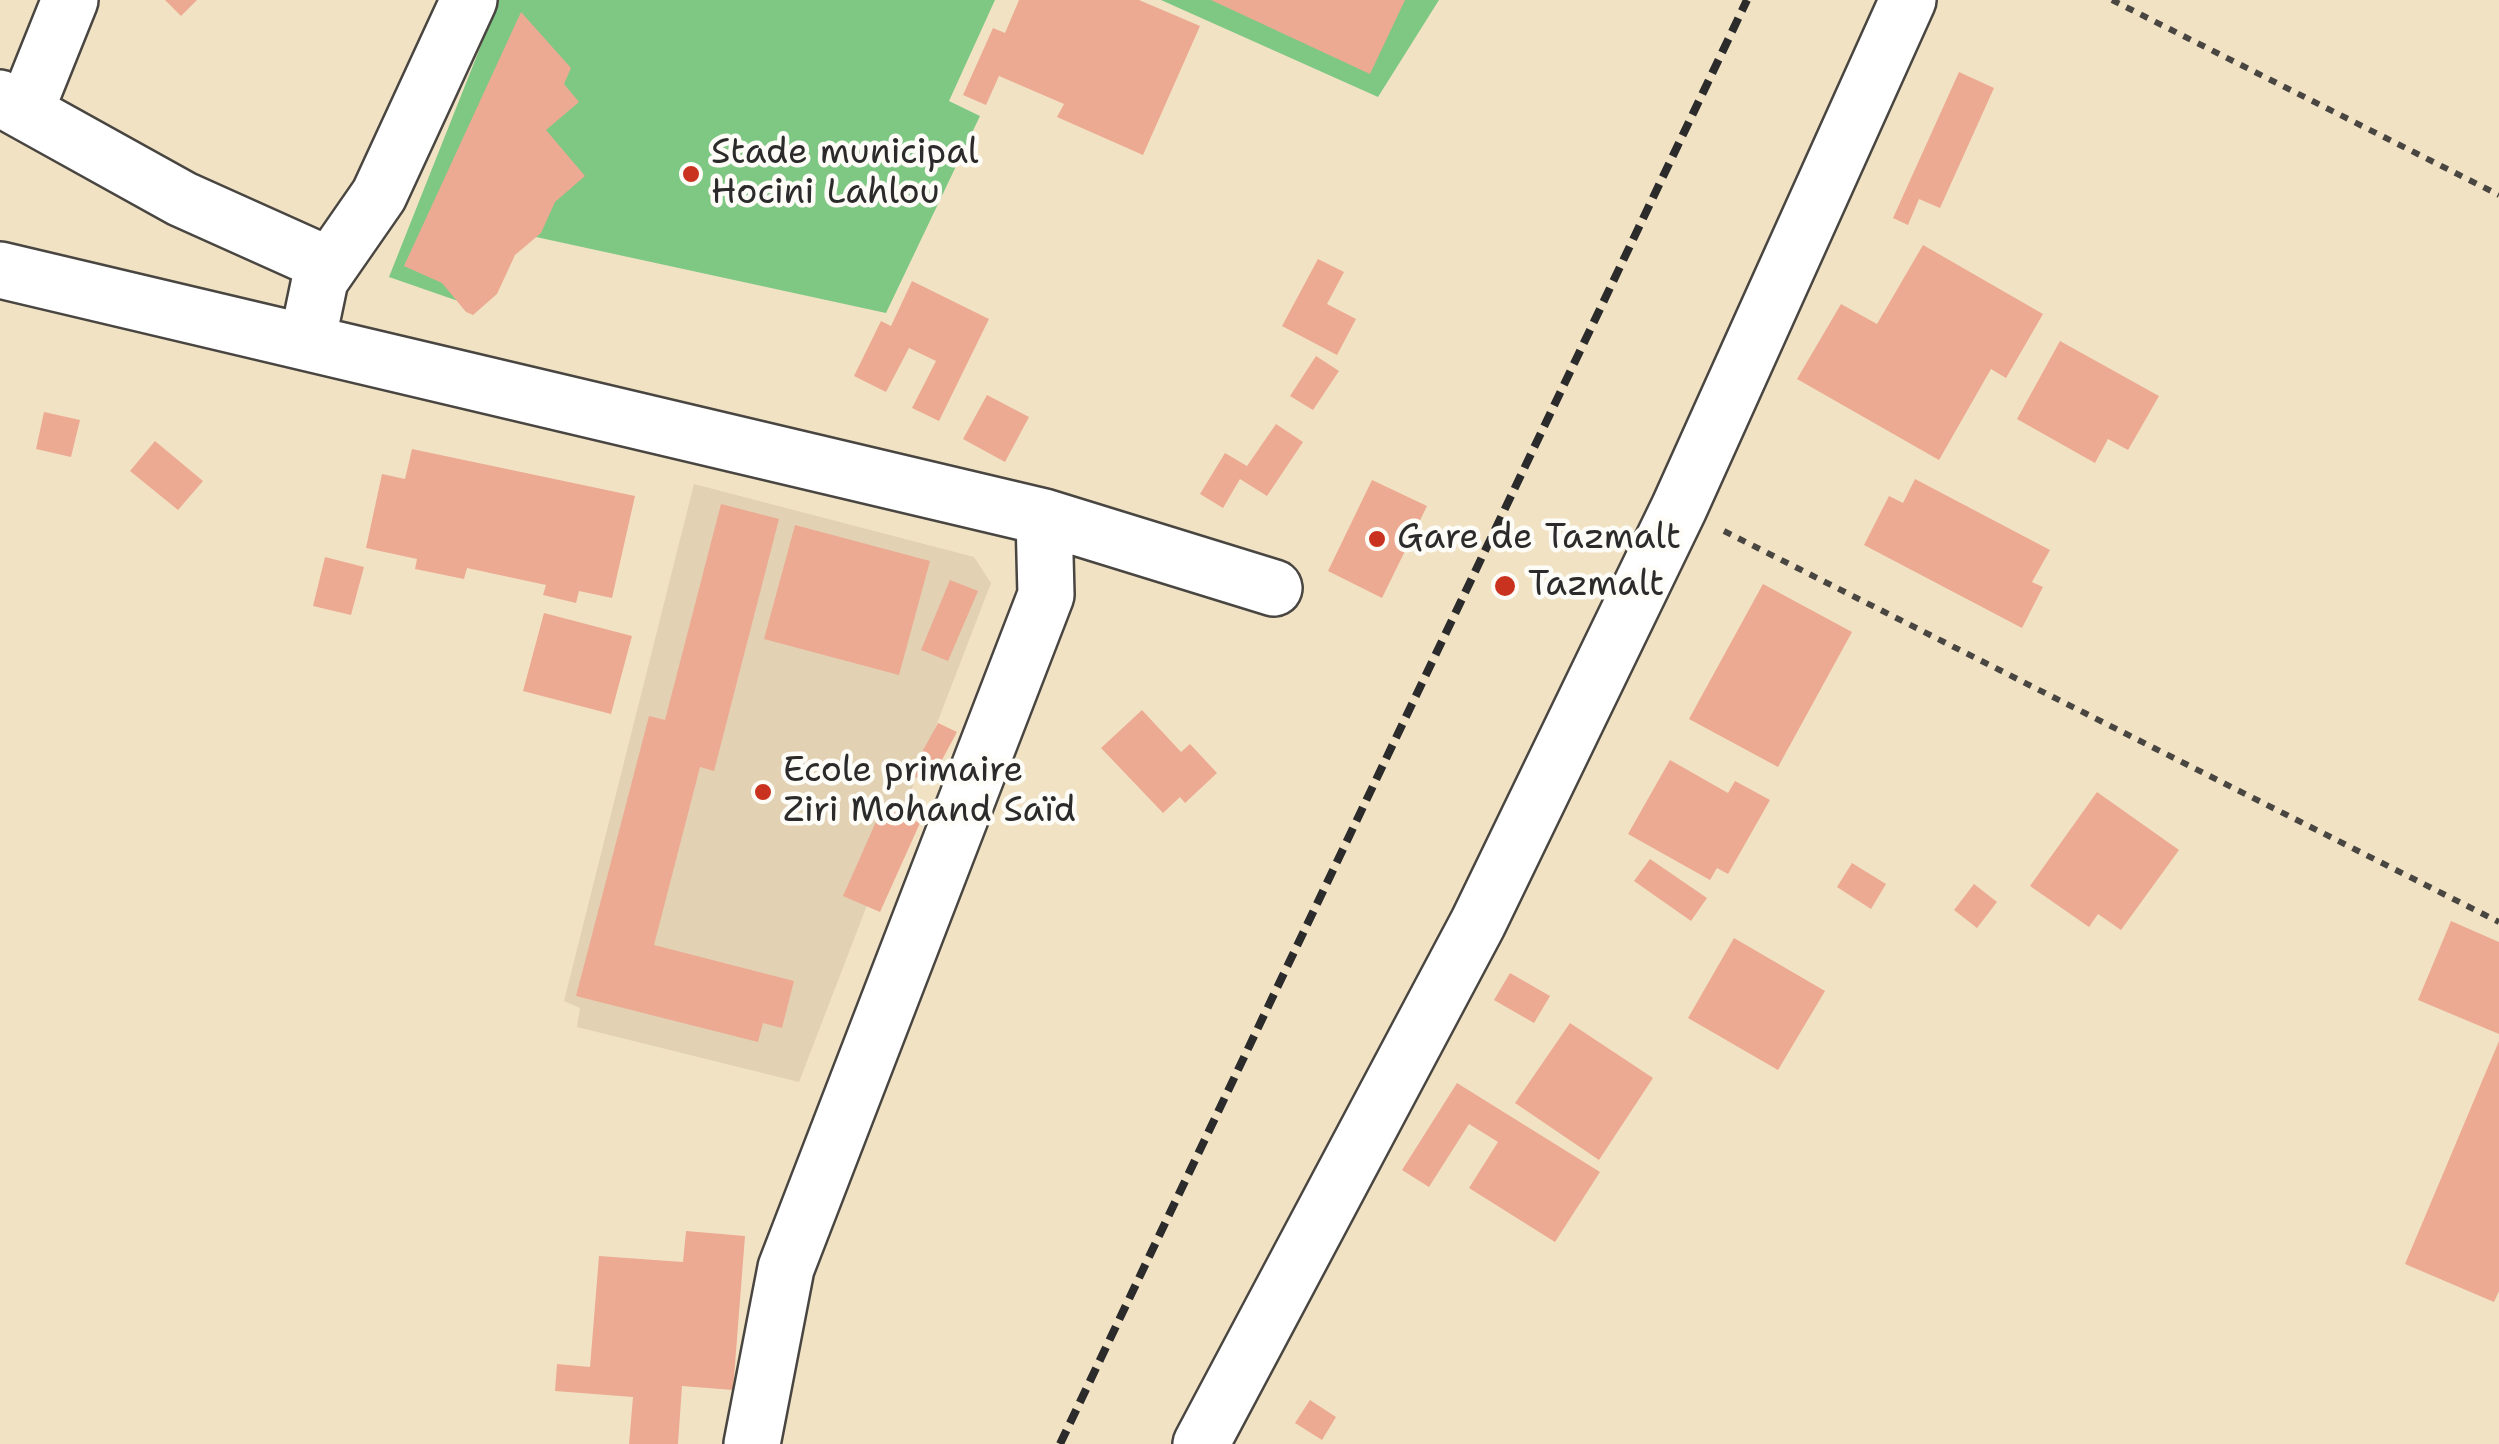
<!DOCTYPE html>
<meta charset="utf-8">
<style>
body{margin:0}
canvas{display:block;background:#f1e2c4}
</style>
<canvas width="2499" height="1444"></canvas>
<script>
const ctx = document.querySelector('canvas').getContext('2d');
ctx.lineJoin = 'round';
function paint(path, color) { ctx.fillStyle = color; ctx.fill(path, 'evenodd'); }
const toPath = rows => new Path2D(rows.map(r => 'M' + r).join(''));
function strokePath(path, color, width, dash) { ctx.strokeStyle = color; ctx.lineWidth = width; ctx.lineCap = dash ? 'butt' : 'round'; ctx.setLineDash(dash || []); ctx.stroke(path); }
function drawText(font, color, halo, rows, align = 'center') {
  ctx.font = font + ' "Shantell Sans",sans-serif'; ctx.lineWidth = 9; ctx.setLineDash([]); ctx.textBaseline = 'middle'; ctx.strokeStyle = halo; ctx.fillStyle = color; for (const [text, x, y, turn = 0] of rows) {
    ctx.save(); ctx.translate(x, y); ctx.rotate((+turn || 0) * Math.PI / 180); ctx.textAlign = isNaN(turn) ? turn : align; if (halo) ctx.strokeText(text, 0, 0); ctx.fillText(text, 0, 0); ctx.restore();
  }
}
const built = toPath([
 [694,484,974,557,991,583,799,1082,577,1027,580,1008,564,1001]
]);
const green = toPath([
 [499,0,995,0,949,101,980,116,886,313,513,232,461,302,389,277],
 [1161,0,1439,0,1378,97]
]);
const building = toPath([
 [165,0,197,0,181,16],
 [1019,0,1139,0,1200,26,1143,155,1057,117,1064,104,999,76,986,105,963,95,993,28,1005,33],
 [1211,0,1405,0,1370,74],
 [521,12,571,68,564,84,579,102,546,130,585,176,555,202,541,233,515,255,497,294,473,315,466,312,442,283,404,266],
 [1959,72,1994,88,1940,208,1919,199,1908,225,1893,218],
 [1923,245,2043,314,2006,378,1991,369,1939,460,1797,379,1841,304,1877,324],
 [1318,259,1344,272,1327,304,1356,319,1337,355,1282,326],
 [912,281,989,319,939,421,912,408,936,361,909,348,886,392,854,376,881,321,891,326],
 [2060,341,2159,396,2128,450,2108,439,2095,463,2017,419],
 [1316,356,1339,371,1313,410,1290,396],
 [987,395,1029,417,1005,462,963,439],
 [44,412,80,420,71,457,36,449],
 [1276,424,1303,442,1267,496,1240,479,1223,508,1200,494,1225,453,1247,466],
 [155,441,203,481,178,510,130,471],
 [412,449,635,496,612,598,579,591,576,603,543,595,546,585,467,568,464,579,415,569,417,559,366,548,382,474,405,479],
 [1915,479,2050,550,2032,582,2043,587,2022,628,1864,545,1889,496,1903,503],
 [1372,480,1427,506,1382,598,1328,571],
 [721,504,779,519,714,771,700,767,654,945,794,981,782,1028,763,1023,758,1042,576,996,649,716,665,720],
 [795,525,930,561,899,675,764,639],
 [325,557,364,567,351,615,313,606],
 [950,580,978,591,948,661,921,650],
 [1763,584,1852,632,1778,767,1689,719],
 [544,613,632,636,611,714,523,691],
 [1142,710,1181,752,1190,744,1217,773,1185,803,1180,797,1163,813,1101,748],
 [938,723,957,732,929,784,910,774],
 [1670,760,1728,793,1735,781,1770,800,1728,874,1717,868,1710,880,1628,834],
 [2097,792,2179,850,2121,930,2098,914,2089,927,2030,886],
 [883,806,920,823,880,912,843,896],
 [1650,859,1707,898,1691,921,1634,881],
 [1852,863,1886,884,1871,909,1837,887],
 [1974,884,1997,902,1977,928,1954,910],
 [2451,921,2499,942,2499,1034,2418,1000],
 [1734,938,1825,991,1778,1070,1688,1018],
 [1510,973,1550,996,1534,1023,1494,1000],
 [1570,1023,1653,1078,1599,1160,1515,1103],
 [2499,1041,2499,1291,2494,1302,2405,1264],
 [1457,1083,1600,1172,1555,1242,1469,1188,1498,1142,1469,1124,1429,1187,1402,1170],
 [686,1231,745,1236,733,1390,682,1386,678,1444,629,1444,633,1397,555,1391,557,1364,590,1367,599,1256,683,1262],
 [1310,1400,1336,1417,1322,1440,1295,1423]
]);
const path = toPath([
 [2112,0,2499,195],
 [1724,531,2499,922]
]);
const street = toPath([
 [0,98,182,199,329,265],
 [25,112,70,0],
 [0,270,1044,517,1274,588],
 [307,342,320,280,379,195,469,0],
 [752,1444,786,1268,1046,595,1044,517],
 [1201,1444,1478,923,1679,508,1908,0]
]);
const rail = toPath([
 [1060,1444,1747,0]
]);
const markers = [
 [691,174,10,"#c8321e"],
 [1377,539,10,"#c8321e"],
 [1505,586,12,"#c8321e"],
 [763,792,10,"#c8321e"]
];
const poiNames = [
 ["Stade municipal",711,154],
 ["Hocini Lahlou",711,194],
 ["Gare de Tazmalt",1397,539],
 ["Tazmalt",1528,586],
 ["Ecole primaire",783,772],
 ["Ziri Mohand Saïd",783,812]
];
paint(built, '#e3d1b4');
paint(green, '#7fc884');
paint(building, '#ecaa92');
strokePath(street, '#494642', 60);
strokePath(path, '#494642', 6, [8, 8]);
strokePath(street, '#fff', 55);
strokePath(rail, '#2b2b2b', 8, [15, 8]);
for (const [x, y, r, color] of markers) { const dot = new Path2D(); dot.arc(x, y, r, 0, 2 * Math.PI); ctx.fillStyle = color; ctx.fill(dot); strokePath(dot, '#fdfcf7', 4); }
drawText('35px', '#2b2b2b', '#fdfcf7', poiNames, 'left');
</script>
